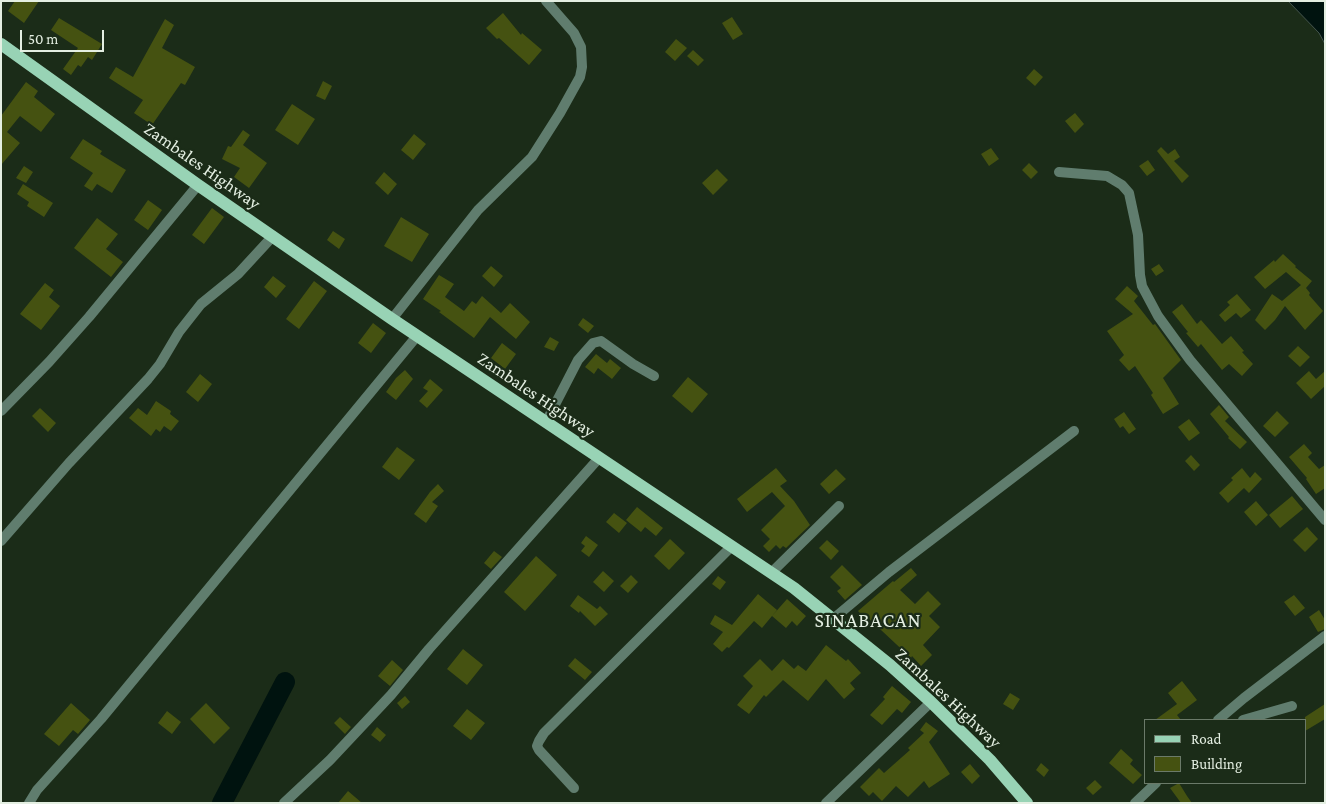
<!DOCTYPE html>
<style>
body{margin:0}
#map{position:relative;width:1326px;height:804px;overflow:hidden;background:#1b2c18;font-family:"Crimson Pro",serif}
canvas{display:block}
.frame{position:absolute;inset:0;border:2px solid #e4efe2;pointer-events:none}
.legend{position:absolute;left:1144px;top:719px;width:162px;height:65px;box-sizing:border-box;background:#1b2c18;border:1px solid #6b7a69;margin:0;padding:6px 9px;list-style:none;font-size:15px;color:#e4efe2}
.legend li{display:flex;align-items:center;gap:10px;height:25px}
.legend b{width:25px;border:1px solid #6b7a69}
.scale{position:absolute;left:20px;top:30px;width:84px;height:22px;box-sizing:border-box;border:2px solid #e4efe2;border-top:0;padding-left:6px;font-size:15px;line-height:18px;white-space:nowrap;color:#e4efe2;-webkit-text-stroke:4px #1b2c18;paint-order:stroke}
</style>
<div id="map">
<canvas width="1326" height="804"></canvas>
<div class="frame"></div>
<ul class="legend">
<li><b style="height:6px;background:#98d3b5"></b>Road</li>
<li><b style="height:14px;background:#455211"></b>Building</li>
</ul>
<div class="scale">50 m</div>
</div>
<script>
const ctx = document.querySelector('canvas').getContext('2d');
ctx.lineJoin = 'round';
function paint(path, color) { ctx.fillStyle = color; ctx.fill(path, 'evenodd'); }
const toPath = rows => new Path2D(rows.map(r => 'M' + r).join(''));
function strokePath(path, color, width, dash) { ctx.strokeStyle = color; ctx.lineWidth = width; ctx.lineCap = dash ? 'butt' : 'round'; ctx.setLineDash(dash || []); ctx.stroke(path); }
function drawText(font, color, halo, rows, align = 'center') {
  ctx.font = font + ' "Crimson Pro",serif'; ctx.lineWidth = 4.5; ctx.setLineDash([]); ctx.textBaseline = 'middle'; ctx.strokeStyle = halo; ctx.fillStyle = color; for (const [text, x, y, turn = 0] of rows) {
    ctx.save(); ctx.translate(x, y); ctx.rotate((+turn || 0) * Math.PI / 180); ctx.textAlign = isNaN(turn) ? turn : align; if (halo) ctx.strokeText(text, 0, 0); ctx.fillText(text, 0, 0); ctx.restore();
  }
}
const water = toPath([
 [1288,1,1325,1,1325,44,1319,33,1288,1]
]);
const river = toPath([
 [222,803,285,682]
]);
const building = toPath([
 [15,1,39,1,24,23,8,11],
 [503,13,521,35,522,33,542,50,529,65,499,38,497,39,486,28],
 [732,17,743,34,733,40,722,23],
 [59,18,102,44,92,60,88,57,81,67,78,65,71,75,63,69,78,48,51,30],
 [165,19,174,25,162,48,195,67,185,85,181,83,152,125,134,113,143,100,109,78,116,67,133,77],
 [676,39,687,48,675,61,665,52],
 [693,50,704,60,698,66,687,56],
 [1034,69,1043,77,1035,86,1026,78],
 [323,81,332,86,325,100,316,96],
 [26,82,38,91,34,97,55,114,41,132,20,116,7,132,20,143,1,165,1,116],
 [292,104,315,119,298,145,275,130],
 [1075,113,1084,124,1075,133,1065,121],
 [243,130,250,135,243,145,267,163,249,188,234,177,240,168,222,159,228,146,231,147],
 [414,134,426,144,413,160,401,150],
 [83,139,102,151,100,154,126,170,112,193,97,184,92,191,84,186,93,173,70,158],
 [1161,147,1168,154,1175,149,1180,157,1174,161,1189,176,1182,183,1157,151],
 [991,148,999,159,989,166,981,154],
 [1148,160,1155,170,1147,176,1139,166],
 [1029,163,1038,172,1031,179,1022,170],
 [24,166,33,172,26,183,16,178],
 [717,169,728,180,713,195,702,183],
 [384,172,397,184,388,195,375,183],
 [23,184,53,203,44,217,27,206,29,202,17,194],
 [148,200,162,210,148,230,134,220],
 [212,208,224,217,204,244,192,235],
 [401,217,429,234,412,262,384,246],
 [97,218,118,234,106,249,123,262,111,277,74,248],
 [333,231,345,239,339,249,327,240],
 [1283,254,1296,266,1295,267,1312,281,1306,288,1310,293,1309,295,1323,311,1305,330,1285,306,1275,320,1265,330,1255,320,1272,294,1282,301,1301,285,1286,272,1265,289,1254,277,1274,260,1275,262],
 [1159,264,1164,271,1156,276,1151,269],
 [491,266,503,276,494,287,482,276],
 [439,275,454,284,445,297,464,311,472,301,476,304,482,296,501,313,510,303,530,322,516,339,490,317,474,338,439,312,441,311,423,299],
 [273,276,286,286,276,298,264,287],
 [314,281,327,291,299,329,286,319],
 [45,283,54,290,49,297,60,306,41,330,20,314],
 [1127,286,1138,296,1134,301,1153,325,1155,324,1181,360,1163,378,1179,404,1163,414,1151,395,1153,393,1135,366,1129,371,1119,360,1124,355,1107,331,1133,314,1115,299],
 [1237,294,1251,310,1241,318,1236,313,1225,322,1219,315,1230,305,1227,302],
 [1182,304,1197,324,1201,320,1222,344,1231,336,1244,351,1242,352,1253,364,1242,376,1229,364,1222,370,1201,344,1198,347,1186,333,1188,332,1172,312],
 [583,318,594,326,588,333,578,325],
 [373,323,386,333,371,353,358,343],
 [550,337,559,342,554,351,544,347],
 [502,343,516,354,505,369,491,358],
 [1298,346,1310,357,1300,367,1288,356],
 [596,354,607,363,610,359,621,368,612,379,598,368,594,374,585,367],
 [405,370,413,379,396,400,386,392,396,378],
 [1309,371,1316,379,1325,371,1325,386,1311,399,1296,383],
 [200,374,212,384,198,402,186,392],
 [688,377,708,394,692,413,672,396],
 [430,379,443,390,427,408,419,401,428,391,423,388],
 [156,401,171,411,170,414,179,421,171,431,164,426,160,432,156,429,151,436,129,418,138,408,147,415],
 [1219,405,1229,417,1225,421,1247,442,1240,449,1228,438,1229,437,1210,414],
 [40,408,56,423,48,432,32,416],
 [1277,411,1289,423,1275,437,1263,426],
 [1124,412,1136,429,1129,434,1123,426,1120,428,1114,419],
 [1189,419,1200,433,1189,441,1178,427],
 [1304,444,1312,453,1308,457,1319,469,1325,465,1325,488,1316,494,1306,479,1307,478,1289,457],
 [397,447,415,460,399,480,382,467],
 [1191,455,1200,465,1194,471,1185,461],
 [776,468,787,481,780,486,794,501,810,525,786,548,783,546,780,549,776,545,769,552,763,546,770,539,761,530,785,506,772,492,747,512,737,499],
 [1242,468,1250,478,1255,472,1262,479,1249,493,1244,488,1228,503,1219,493,1233,480,1231,478],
 [836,469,846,479,829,494,820,484],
 [438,484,444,491,432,502,438,506,426,523,414,514,430,492],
 [1292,496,1303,509,1280,528,1269,515],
 [1256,501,1268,515,1256,526,1244,512],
 [637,507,663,528,656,536,645,527,641,532,626,520],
 [614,513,627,523,619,533,606,522],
 [1307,527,1318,539,1305,552,1293,540],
 [586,536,598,545,589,557,581,551,585,546,581,543],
 [670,539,685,553,669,570,654,556],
 [827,540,839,551,831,560,819,548],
 [494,551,502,557,491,569,484,563],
 [536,556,557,575,525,611,504,592],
 [842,565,862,585,845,600,837,591,841,588,830,577],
 [911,568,917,575,900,590,915,604,928,591,941,604,929,616,940,627,923,645,932,655,921,666,912,656,911,658,866,616,864,618,858,611,893,581,894,582],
 [603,571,614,581,604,592,593,582],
 [631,575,638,582,628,593,620,586],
 [718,576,726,582,720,590,712,584],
 [758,594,777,610,762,628,754,621,729,648,727,647,722,652,713,644,723,632,710,624,715,615,732,625],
 [578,595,597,609,600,606,608,614,595,626,580,611,579,613,570,606],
 [1294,595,1305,608,1295,616,1284,602],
 [787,599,806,616,797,626,792,621,786,628,772,616],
 [1319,610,1325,620,1325,629,1318,632,1309,617],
 [826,645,846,661,848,659,861,673,850,683,855,689,844,699,826,679,808,701,783,680,766,697,764,695,749,714,737,705,753,686,743,676,760,659,772,671,783,659,794,669,798,665,806,671],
 [463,649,483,665,467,685,447,669],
 [575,658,592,672,585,680,568,666],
 [392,660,403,670,390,686,378,676],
 [1182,681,1197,700,1177,715,1181,720,1155,720,1177,704,1168,693],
 [892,686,911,702,902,713,897,709,882,725,870,715,885,699,883,697],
 [1010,693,1020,699,1013,710,1003,704],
 [405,696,410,702,402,709,397,703],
 [71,703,90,720,78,734,73,730,59,746,44,734],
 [206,703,230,728,214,744,190,719],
 [1325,704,1325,719,1305,731,1305,717],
 [467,709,485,723,471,740,453,726],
 [167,711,181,722,172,734,158,723],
 [340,717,351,727,345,734,334,723],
 [926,722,938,731,929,742,950,774,929,788,924,781,908,797,896,786,882,801,873,792,869,796,860,787,879,768,884,773,910,750,908,748,924,733,920,730],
 [377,727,386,735,380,742,371,735],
 [1121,749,1133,760,1130,764,1142,775,1133,784,1109,763],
 [1041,763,1049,770,1044,777,1036,770],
 [970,764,980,776,972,784,961,772],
 [1095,780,1102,787,1093,795,1086,788],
 [1179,783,1187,796,1192,803,1181,803,1170,788],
 [348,791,362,803,338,803]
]);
const street = toPath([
 [1059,172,1107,176,1122,185,1129,193,1138,235,1140,275,1142,286,1158,316,1190,360,1325,520],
 [392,319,478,210,532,157,560,113,580,77,582,67,581,47,574,33,546,1],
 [1,411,49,362,89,317,198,185],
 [546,422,578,360,593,343,601,341,633,364,654,376],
 [1,541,69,463,148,379,160,364,179,332,201,304,238,274,273,236],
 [771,573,839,506],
 [833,619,889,572,1074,431],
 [1218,720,1244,698,1325,636],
 [1243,720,1292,706],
 [574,788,539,750,537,746,539,741,544,733,731,547],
 [29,803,37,790,101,719,417,336],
 [284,803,330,760,391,695,429,649,599,458],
 [826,803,931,702],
 [1135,803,1156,783]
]);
const primary = toPath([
 [1,44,198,185,392,319,794,588,890,665,931,702,990,760,1027,803]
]);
const streetNames = [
 ["Zambales Highway",202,166,35],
 ["Zambales Highway",536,395,34],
 ["Zambales Highway",948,698,43]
];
const quarterNames = [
 ["SINABACAN",868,621]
];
paint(water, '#00130f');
strokePath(water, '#44554e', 1);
strokePath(river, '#00130f', 20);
paint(building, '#455211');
strokePath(street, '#607d6e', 10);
strokePath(primary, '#98d3b5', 12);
drawText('18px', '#e4efe2', '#1b2c18', streetNames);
ctx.letterSpacing = '1px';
drawText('20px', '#e4efe2', '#1b2c18', quarterNames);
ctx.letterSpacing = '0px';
</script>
